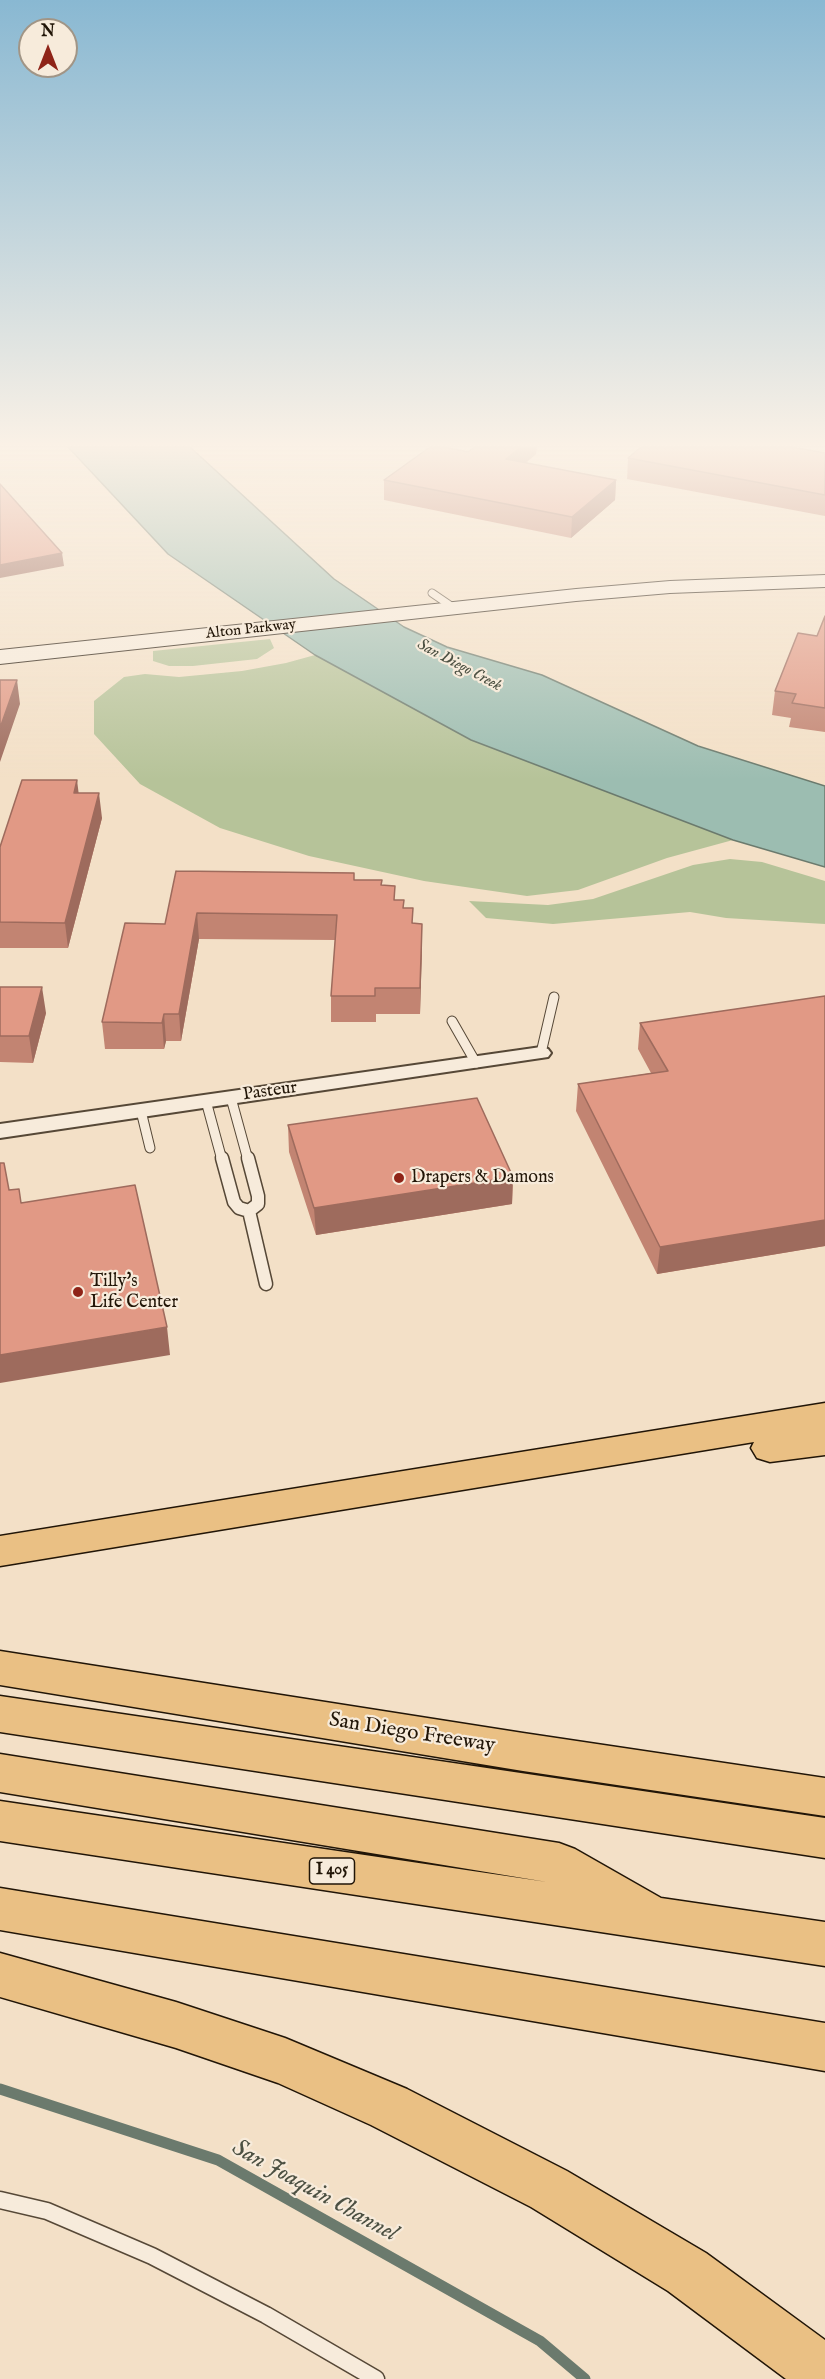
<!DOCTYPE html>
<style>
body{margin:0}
#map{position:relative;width:825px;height:2379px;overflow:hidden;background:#f3e0c7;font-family:"IM FELL English",serif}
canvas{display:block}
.north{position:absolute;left:18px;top:18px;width:60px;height:60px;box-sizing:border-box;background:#f7ebdb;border:2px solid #a19586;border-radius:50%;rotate:0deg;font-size:16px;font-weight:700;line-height:24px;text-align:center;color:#211507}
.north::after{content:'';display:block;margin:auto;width:21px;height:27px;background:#8f2418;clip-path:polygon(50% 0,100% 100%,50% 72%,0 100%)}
</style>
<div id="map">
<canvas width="825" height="2379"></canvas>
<div class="north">N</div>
</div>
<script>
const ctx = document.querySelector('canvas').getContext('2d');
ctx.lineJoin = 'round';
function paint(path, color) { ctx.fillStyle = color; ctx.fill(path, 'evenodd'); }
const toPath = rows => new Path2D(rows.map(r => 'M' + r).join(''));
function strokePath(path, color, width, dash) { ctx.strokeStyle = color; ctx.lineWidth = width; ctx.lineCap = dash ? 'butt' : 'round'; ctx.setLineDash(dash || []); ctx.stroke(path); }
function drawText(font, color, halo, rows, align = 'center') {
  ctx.font = font + ' "IM FELL English",serif'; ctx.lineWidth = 4.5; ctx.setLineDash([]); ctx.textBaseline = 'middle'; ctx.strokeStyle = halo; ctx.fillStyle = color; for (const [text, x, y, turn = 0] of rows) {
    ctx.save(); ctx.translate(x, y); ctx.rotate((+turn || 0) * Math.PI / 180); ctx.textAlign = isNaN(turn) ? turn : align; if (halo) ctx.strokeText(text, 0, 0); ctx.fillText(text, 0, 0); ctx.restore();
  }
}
const green = toPath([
 [270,639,274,648,257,659,193,666,169,666,153,661,153,651],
 [315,655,471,740,733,840,667,858,578,890,527,896,424,881,309,856,220,828,140,784,94,734,94,701,124,677,145,674,179,677,242,671,286,663],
 [730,859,762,862,825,881,825,924,726,918,690,912,553,924,486,918,469,901,548,905,593,899,693,865]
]);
const water = toPath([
 [68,447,190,447,334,579,404,627,447,647,542,675,698,746,825,786,825,867,733,840,471,740,315,655,168,554,68,447]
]);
const stream = toPath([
 [0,2089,218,2160,540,2341,585,2379]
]);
const serviceFar3 = toPath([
 [432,593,454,608]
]);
const serviceFar2 = toPath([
 [452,1021,476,1063],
 [541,1053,554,997],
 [231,1098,248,1160],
 [206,1101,222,1160],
 [141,1111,150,1148]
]);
const serviceFar1 = toPath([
 [222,1158,234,1202,239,1208,249,1211,258,1204,258,1196,248,1158],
 [249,1211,266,1284]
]);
const service = toPath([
 [0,2200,47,2211,152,2256,266,2315,376,2379]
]);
const minor = toPath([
 [541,1047,548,1049,551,1053,548,1057,0,1138,0,1124,541,1047]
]);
const secondary = toPath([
 [825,575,825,587,670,593,576,601,0,664,0,650,576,589,670,581,825,575]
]);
const motorway = toPath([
 [825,1403,825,1455,770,1462,757,1458,751,1448,754,1442,0,1566,0,1536,825,1403],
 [0,1651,523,1733,825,1778,825,1816,523,1771,0,1685,0,1651],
 [0,1696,825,1818,825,1858,0,1732,0,1696],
 [0,1754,559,1843,575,1849,661,1898,825,1922,825,1966,0,1841,0,1801,547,1882,0,1792,0,1754],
 [0,1888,825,2023,825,2071,0,1930,0,1888],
 [0,1953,176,2002,285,2038,407,2089,567,2171,706,2253,825,2340,825,2379,786,2379,668,2291,531,2207,371,2125,278,2083,176,2048,0,1997,0,1953]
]);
const wall = toPath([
 [468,452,536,454,526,463,616,480,615,500,571,538,384,500,384,480],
 [825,453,825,516,627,479,628,458],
 [825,616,825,732,789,727,791,718,772,715,775,691,817,636],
 [79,793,102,818,68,948,0,948,0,847],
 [176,871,354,873,354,880,382,885,395,900,404,908,413,923,422,924,420,1014,376,1014,376,1022,331,1022,331,996,335,940,199,939,181,1041,166,1041,164,1049,105,1049,102,1022,165,924],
 [0,987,46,1013,33,1063,0,1062],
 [825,996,825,1246,657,1274,576,1111,578,1084,651,1073,638,1049,640,1023],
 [288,1125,513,1177,512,1204,316,1235,289,1152]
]);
const shadedWall = toPath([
 [521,447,537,447,536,454,505,479,506,459],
 [616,480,615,500,571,538,572,517],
 [62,553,64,566,0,578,0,565],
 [17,680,20,704,0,762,0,728],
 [77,780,80,804,74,793],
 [99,793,102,818,68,948,65,923],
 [197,913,199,939,181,1041,179,1014],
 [422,924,422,949,420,1014,420,988],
 [42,987,46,1013,33,1063,29,1036],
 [164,1014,166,1041,164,1049,162,1023],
 [513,1177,512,1204,316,1235,314,1208],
 [825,1220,825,1246,657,1274,660,1247],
 [167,1327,170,1355,0,1383,0,1355]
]);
const building = toPath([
 [430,447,444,447,468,452,474,447,521,447,506,459,616,480,572,517,384,480,430,447],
 [641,447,792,447,825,453,825,495,628,458,641,447],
 [0,484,62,553,0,565,0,484],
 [825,616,825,708,792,703,796,694,775,691,798,633,817,636,825,616],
 [0,680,17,680,0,728,0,680],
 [22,780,77,780,74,793,99,793,65,923,0,922,0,847,22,780],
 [176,871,354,873,354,880,382,880,381,885,395,886,394,900,404,900,403,908,413,908,412,923,422,924,420,988,375,988,375,996,331,996,337,915,197,913,179,1014,164,1014,162,1023,102,1022,125,923,165,924,176,871],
 [0,987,42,987,29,1036,0,1036,0,987],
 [825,996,825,1220,660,1247,578,1084,668,1071,640,1023,825,996],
 [477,1098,513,1177,314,1208,288,1125,477,1098],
 [0,1163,4,1163,9,1190,19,1189,21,1203,135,1185,167,1327,0,1355,0,1163]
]);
const markers = [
 [399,1178,6,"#8f2418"],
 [78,1292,6,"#8f2418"]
];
const farStreetnames = [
 ["Alton Parkway",251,630,-6]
];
const farWaternames = [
 ["San Diego Creek",459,666,28]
];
const shields = [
 [332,1871,45]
];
const shieldNames = [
 ["I 405",332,1871]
];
const streetNames = [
 ["Pasteur",270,1092,-8]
];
const poiNames = [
 ["Drapers & Damons",411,1178],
 ["Tilly's",90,1282],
 ["Life Center",90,1303]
];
const nearStreetnames = [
 ["San Diego Freeway",412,1734,9]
];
const nearWaternames = [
 ["San Joaquin Channel",314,2192,29]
];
paint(green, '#b6c399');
paint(water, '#9cbdb1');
strokePath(water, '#6b7a6d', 1.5);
strokePath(stream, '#6b7a6d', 11);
strokePath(serviceFar3, '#564837', 9);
strokePath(serviceFar2, '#564837', 11);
strokePath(serviceFar1, '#564837', 15);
strokePath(service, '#564837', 19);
strokePath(minor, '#564837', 4);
strokePath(secondary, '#211507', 2);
strokePath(motorway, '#211507', 3);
strokePath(serviceFar3, '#f7ebdb', 7);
strokePath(serviceFar2, '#f7ebdb', 9);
strokePath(serviceFar1, '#f7ebdb', 12);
strokePath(service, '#f7ebdb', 16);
paint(minor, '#f7ebdb');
paint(secondary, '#f7ebdb');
paint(motorway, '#eac084');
paint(wall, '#c28472');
paint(shadedWall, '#9e6b5d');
paint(building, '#e19985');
strokePath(building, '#9e6b5d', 1.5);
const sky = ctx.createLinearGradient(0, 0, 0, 780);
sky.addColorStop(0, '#89b8d2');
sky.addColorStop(0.57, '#faf1e6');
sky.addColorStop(1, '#faf1e600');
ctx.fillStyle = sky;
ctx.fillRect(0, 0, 825, 780);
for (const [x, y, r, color] of markers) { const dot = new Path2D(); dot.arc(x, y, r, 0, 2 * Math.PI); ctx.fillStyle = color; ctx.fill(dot); strokePath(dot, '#f7ebdb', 2); }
drawText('15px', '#211507', '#f7ebdb', farStreetnames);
drawText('italic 16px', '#4c5042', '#f7ebdb', farWaternames);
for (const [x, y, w] of shields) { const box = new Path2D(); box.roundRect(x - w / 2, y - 13, w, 26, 4.5); ctx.fillStyle = '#f7ebdb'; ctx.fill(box); strokePath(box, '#211507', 1.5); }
drawText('bold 16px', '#211507', null, shieldNames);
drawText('18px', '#211507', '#f7ebdb', streetNames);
drawText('18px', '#211507', '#f7ebdb', poiNames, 'left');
drawText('21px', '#211507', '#f7ebdb', nearStreetnames);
drawText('italic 24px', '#4c5042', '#f7ebdb', nearWaternames);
</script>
